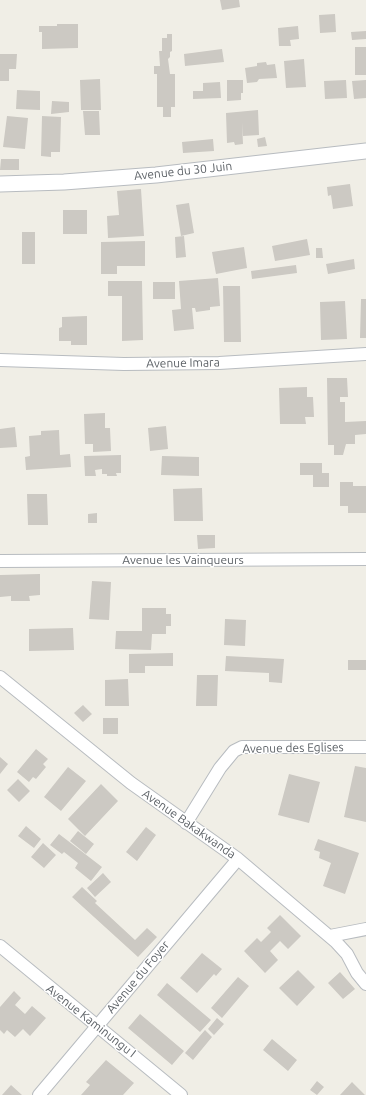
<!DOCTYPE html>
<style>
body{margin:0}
canvas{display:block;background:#f0eee6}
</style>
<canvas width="366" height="1095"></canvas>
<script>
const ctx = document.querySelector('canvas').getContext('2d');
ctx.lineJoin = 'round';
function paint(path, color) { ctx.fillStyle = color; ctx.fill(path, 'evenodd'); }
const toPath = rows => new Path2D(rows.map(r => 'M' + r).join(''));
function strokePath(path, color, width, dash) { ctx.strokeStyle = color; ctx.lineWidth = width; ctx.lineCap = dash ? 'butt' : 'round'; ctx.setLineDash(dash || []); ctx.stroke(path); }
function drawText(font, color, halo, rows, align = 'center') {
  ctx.font = font + ' Ubuntu,sans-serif'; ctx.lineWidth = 3; ctx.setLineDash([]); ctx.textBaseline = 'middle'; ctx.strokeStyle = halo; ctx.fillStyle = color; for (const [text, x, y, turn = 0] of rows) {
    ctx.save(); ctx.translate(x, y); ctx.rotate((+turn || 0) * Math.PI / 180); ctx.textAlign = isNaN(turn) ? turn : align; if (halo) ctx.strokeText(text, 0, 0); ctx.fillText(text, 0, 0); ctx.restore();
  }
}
const building = toPath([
 [220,0,239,0,240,7,222,10],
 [335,14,336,32,320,33,319,15],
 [57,24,78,24,78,48,42,49,42,32,39,32,39,26,57,26],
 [298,26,299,39,290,40,291,46,279,46,278,28],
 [366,31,366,39,352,40,351,32],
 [167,34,172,34,172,51,170,52,170,57,168,59,170,74,175,74,175,107,171,107,171,117,163,117,163,107,157,107,157,74,154,74,154,66,160,66,159,51,162,51,162,38,167,38],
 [355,47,366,47,366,75,355,75],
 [222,49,224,62,185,66,184,54],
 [0,54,17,54,16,69,9,69,9,81,0,81],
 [304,59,306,87,286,88,284,61],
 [266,62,267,65,275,64,277,78,259,79,257,82,247,83,245,68,257,66,257,63],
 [100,79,101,110,81,110,80,80],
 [227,80,243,80,243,93,241,93,241,100,227,101],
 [346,80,347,98,325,99,324,81],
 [366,80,366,98,354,99,352,81],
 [220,82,221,98,193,99,193,91,203,91,203,83],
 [17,90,40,91,40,110,16,109],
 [52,101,69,102,69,112,51,114],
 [258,110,259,135,243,136,242,122,243,144,235,145,234,142,227,143,226,113],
 [83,111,99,111,100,135,85,135],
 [7,116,28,118,25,149,3,147],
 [42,116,61,117,60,152,51,152,51,157,41,156],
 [265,137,267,146,258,147,257,139],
 [213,139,214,151,183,153,182,142],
 [1,159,19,159,19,170,0,170],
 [350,184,353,206,333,209,331,195,328,196,327,187],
 [141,189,144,236,108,238,107,216,119,215,117,191],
 [189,203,194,233,181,236,176,205],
 [63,210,87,210,87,234,63,234],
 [22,232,35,232,35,264,22,264],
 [184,236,186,257,176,258,175,237],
 [307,239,310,255,275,261,272,246],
 [145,241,145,266,117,266,117,274,101,274,101,242],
 [244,247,247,268,216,274,212,252],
 [316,248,322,248,323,258,316,258],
 [354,259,355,269,328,274,326,264],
 [296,265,297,273,252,279,251,271],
 [218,278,220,306,210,307,210,310,196,312,195,308,192,308,194,329,174,331,172,310,181,309,179,281],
 [108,281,142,281,143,340,122,341,122,296,108,296],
 [153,282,175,282,175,299,153,299],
 [223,286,240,286,241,342,224,342],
 [361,299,366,299,366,338,360,338],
 [345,301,347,339,321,340,320,302],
 [87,316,87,345,71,345,71,341,59,341,59,328,62,327,62,317],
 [327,378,347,378,348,397,340,397,340,402,345,402,345,422,366,421,366,434,355,435,355,444,346,444,343,455,334,455,334,445,328,445],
 [307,387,307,397,313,397,314,417,305,417,306,424,280,424,279,388],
 [105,413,105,428,110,428,111,451,93,452,93,444,85,444,84,414],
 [166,426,168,449,150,451,148,428],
 [15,427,17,447,0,448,0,429],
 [59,430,60,455,70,454,71,467,26,470,25,457,30,456,29,436,41,435,41,431],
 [121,455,121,473,116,473,117,476,107,476,107,474,102,474,102,469,95,470,96,476,85,476,84,456],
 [162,456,199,457,199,476,161,475],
 [300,463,322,463,322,473,329,473,329,487,313,487,313,475,300,475],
 [340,482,353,482,353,486,366,486,366,513,348,513,348,506,340,506],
 [202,488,203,521,174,521,173,489],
 [27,494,47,494,48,525,28,525],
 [97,513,97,523,88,523,88,514],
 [197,535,215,535,215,548,198,549],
 [40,574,40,595,29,596,30,601,11,601,11,596,0,597,0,575],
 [92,581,111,582,109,620,89,619],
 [142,608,166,608,166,614,171,614,171,626,166,626,166,634,152,634,151,650,115,649,116,631,142,631],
 [225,619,246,620,245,646,224,645],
 [73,628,74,650,29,651,29,629],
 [173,653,173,666,145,666,145,673,129,673,129,654],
 [226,656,284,659,282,683,269,682,269,673,225,671],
 [348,660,366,660,366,670,348,670],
 [197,675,218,675,217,706,196,706],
 [128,679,129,706,105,706,105,680],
 [83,705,92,714,83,722,74,713],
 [103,718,118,718,118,734,103,734],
 [36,749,48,759,43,764,46,767,36,779,33,777,29,782,17,772],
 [0,757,8,764,0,774],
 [355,766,366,768,366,822,344,817],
 [68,767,86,781,61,811,44,797],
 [289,774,320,782,309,823,278,815],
 [18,779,30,791,19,802,7,790],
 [101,784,118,801,85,836,68,819],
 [26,826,41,839,34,848,18,836],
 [146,827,156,835,137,861,126,852],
 [78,831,94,844,86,854,70,841],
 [59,834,102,867,91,881,75,868,78,863,64,852,62,854,50,845],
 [318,839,359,853,345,894,323,886,331,863,319,858,320,852,314,850],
 [43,843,56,855,44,868,31,857],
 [103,873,111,882,95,897,87,888],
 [82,887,97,901,95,903,135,940,147,928,157,937,138,957,72,897],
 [280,915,301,936,288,949,280,941,270,951,278,960,265,973,244,951,257,938,261,942,271,932,267,928],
 [202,953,222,969,216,976,214,974,197,993,180,978],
 [298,970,315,987,297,1006,279,988],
 [340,972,355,989,343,999,328,983],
 [238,977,249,986,222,1018,211,1008],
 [167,983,211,1020,200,1032,157,995],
 [14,991,21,998,15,1005,25,1014,32,1006,46,1018,30,1036,23,1029,15,1037,7,1030,4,1034,0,1030,0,1007],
 [140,1014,184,1051,172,1065,128,1028],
 [217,1018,224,1024,214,1035,208,1029],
 [205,1030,212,1037,193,1060,185,1053],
 [272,1039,297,1060,288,1071,263,1050],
 [106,1060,134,1083,123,1095,81,1095,90,1085,86,1082],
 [317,1081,324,1087,317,1095,310,1090],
 [352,1082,365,1095,340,1095],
 [11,1085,22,1095,2,1095]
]);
const minor = toPath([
 [0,360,124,364,219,363,366,354],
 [0,561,366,559],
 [0,677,131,783,238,859,336,942,347,954,357,973,366,984],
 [186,823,220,768,234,751,242,747,366,747],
 [330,936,366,929],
 [0,946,181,1095],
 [39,1095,238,859]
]);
const tertiary = toPath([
 [0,184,64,182,156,175,366,151]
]);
const streetNames = [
 ["Avenue du 30 Juin",183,171,-6],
 ["Avenue Imara",183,363,-1],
 ["Avenue les Vainqueurs",183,560],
 ["Avenue des Eglises",293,748,-1],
 ["Avenue Bakakwanda",189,824,35],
 ["Avenue du Foyer",138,977,-50],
 ["Avenue Kaminungu I",91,1021,38]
];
paint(building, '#ccc9c3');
strokePath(minor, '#b8bcc0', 14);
strokePath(tertiary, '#b8bcc0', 17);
strokePath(minor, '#fff', 12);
strokePath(tertiary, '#fff', 15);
drawText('12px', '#5d6267', '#fff', streetNames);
</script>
